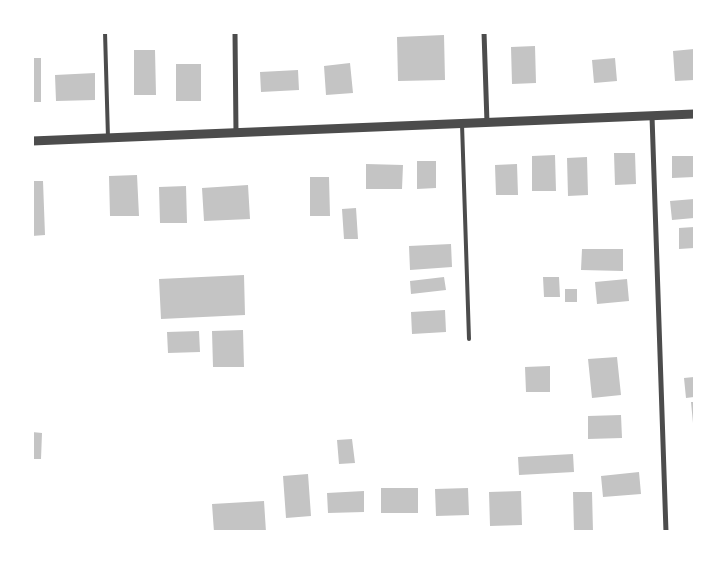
<!DOCTYPE html>
<style>
body{margin:0}
#map{position:relative;width:727px;height:564px;overflow:hidden;background:#fff;font-family:"Fira Sans Condensed",sans-serif}
canvas{display:block}
.frame{position:absolute;inset:0;border:34px solid #fff;pointer-events:none}
</style>
<div id="map">
<canvas width="727" height="564"></canvas>
<div class="frame"></div>
</div>
<script>
const ctx = document.querySelector('canvas').getContext('2d');
ctx.lineJoin = 'round';
function paint(path, color) { ctx.fillStyle = color; ctx.fill(path, 'evenodd'); }
const toPath = rows => new Path2D(rows.map(r => 'M' + r).join(''));
function strokePath(path, color, width, dash) { ctx.strokeStyle = color; ctx.lineWidth = width; ctx.lineCap = dash ? 'butt' : 'round'; ctx.setLineDash(dash || []); ctx.stroke(path); }
const building = toPath([
 [444,35,445,80,398,81,397,37],
 [535,46,536,83,512,84,511,47],
 [694,49,694,80,675,81,673,51],
 [134,50,155,50,156,95,134,95],
 [32,58,41,58,41,102,32,102],
 [615,58,617,81,594,83,592,60],
 [350,63,353,93,326,95,324,66],
 [176,64,201,64,201,101,176,101],
 [298,70,299,90,261,92,260,72],
 [95,73,95,100,56,101,55,75],
 [614,153,635,153,636,184,615,185],
 [555,155,556,191,532,191,532,156],
 [672,156,694,156,694,177,672,178],
 [587,157,588,195,568,196,567,158],
 [417,161,436,161,436,188,417,189],
 [366,164,403,165,402,189,366,189],
 [517,164,518,195,496,195,495,165],
 [137,175,139,216,110,216,109,176],
 [310,177,329,177,330,216,310,216],
 [32,181,43,181,45,235,32,236],
 [248,185,250,219,204,221,202,188],
 [186,186,187,223,160,223,159,187],
 [694,199,694,218,672,220,670,201],
 [356,208,358,239,344,239,342,209],
 [694,227,694,248,679,249,679,228],
 [451,244,452,267,410,270,409,246],
 [582,249,623,249,623,271,581,270],
 [244,275,245,315,161,319,159,279],
 [444,277,446,290,411,294,410,281],
 [543,277,559,277,560,297,544,297],
 [627,279,629,301,597,304,595,282],
 [565,289,577,289,577,302,565,302],
 [445,310,446,332,412,334,411,312],
 [243,330,244,367,213,367,212,331],
 [199,331,200,352,168,353,167,332],
 [617,357,621,395,592,398,588,359],
 [550,366,550,392,526,392,525,367],
 [694,377,694,397,686,398,684,378],
 [691,402,694,402,694,423,693,423],
 [621,415,622,438,588,439,588,416],
 [32,432,42,433,41,459,32,459],
 [352,439,355,463,339,464,337,440],
 [573,454,574,472,519,475,518,457],
 [639,472,641,494,603,497,601,476],
 [308,474,311,516,286,518,283,476],
 [381,488,418,488,418,513,381,513],
 [468,488,469,515,436,516,435,489],
 [364,491,364,512,328,513,327,493],
 [521,491,522,525,490,526,489,492],
 [573,492,592,492,593,532,574,532],
 [264,501,266,532,214,532,212,504]
]);
const service = toPath([
 [105,32,108,138],
 [462,124,469,339]
]);
const minor = toPath([
 [235,32,236,133],
 [484,32,487,123],
 [652,116,666,532]
]);
const tertiary = toPath([
 [32,141,694,114]
]);
paint(building, '#c4c4c4');
strokePath(service, '#4c4c4c', 4);
strokePath(minor, '#4c4c4c', 5);
strokePath(tertiary, '#4c4c4c', 9);
</script>
